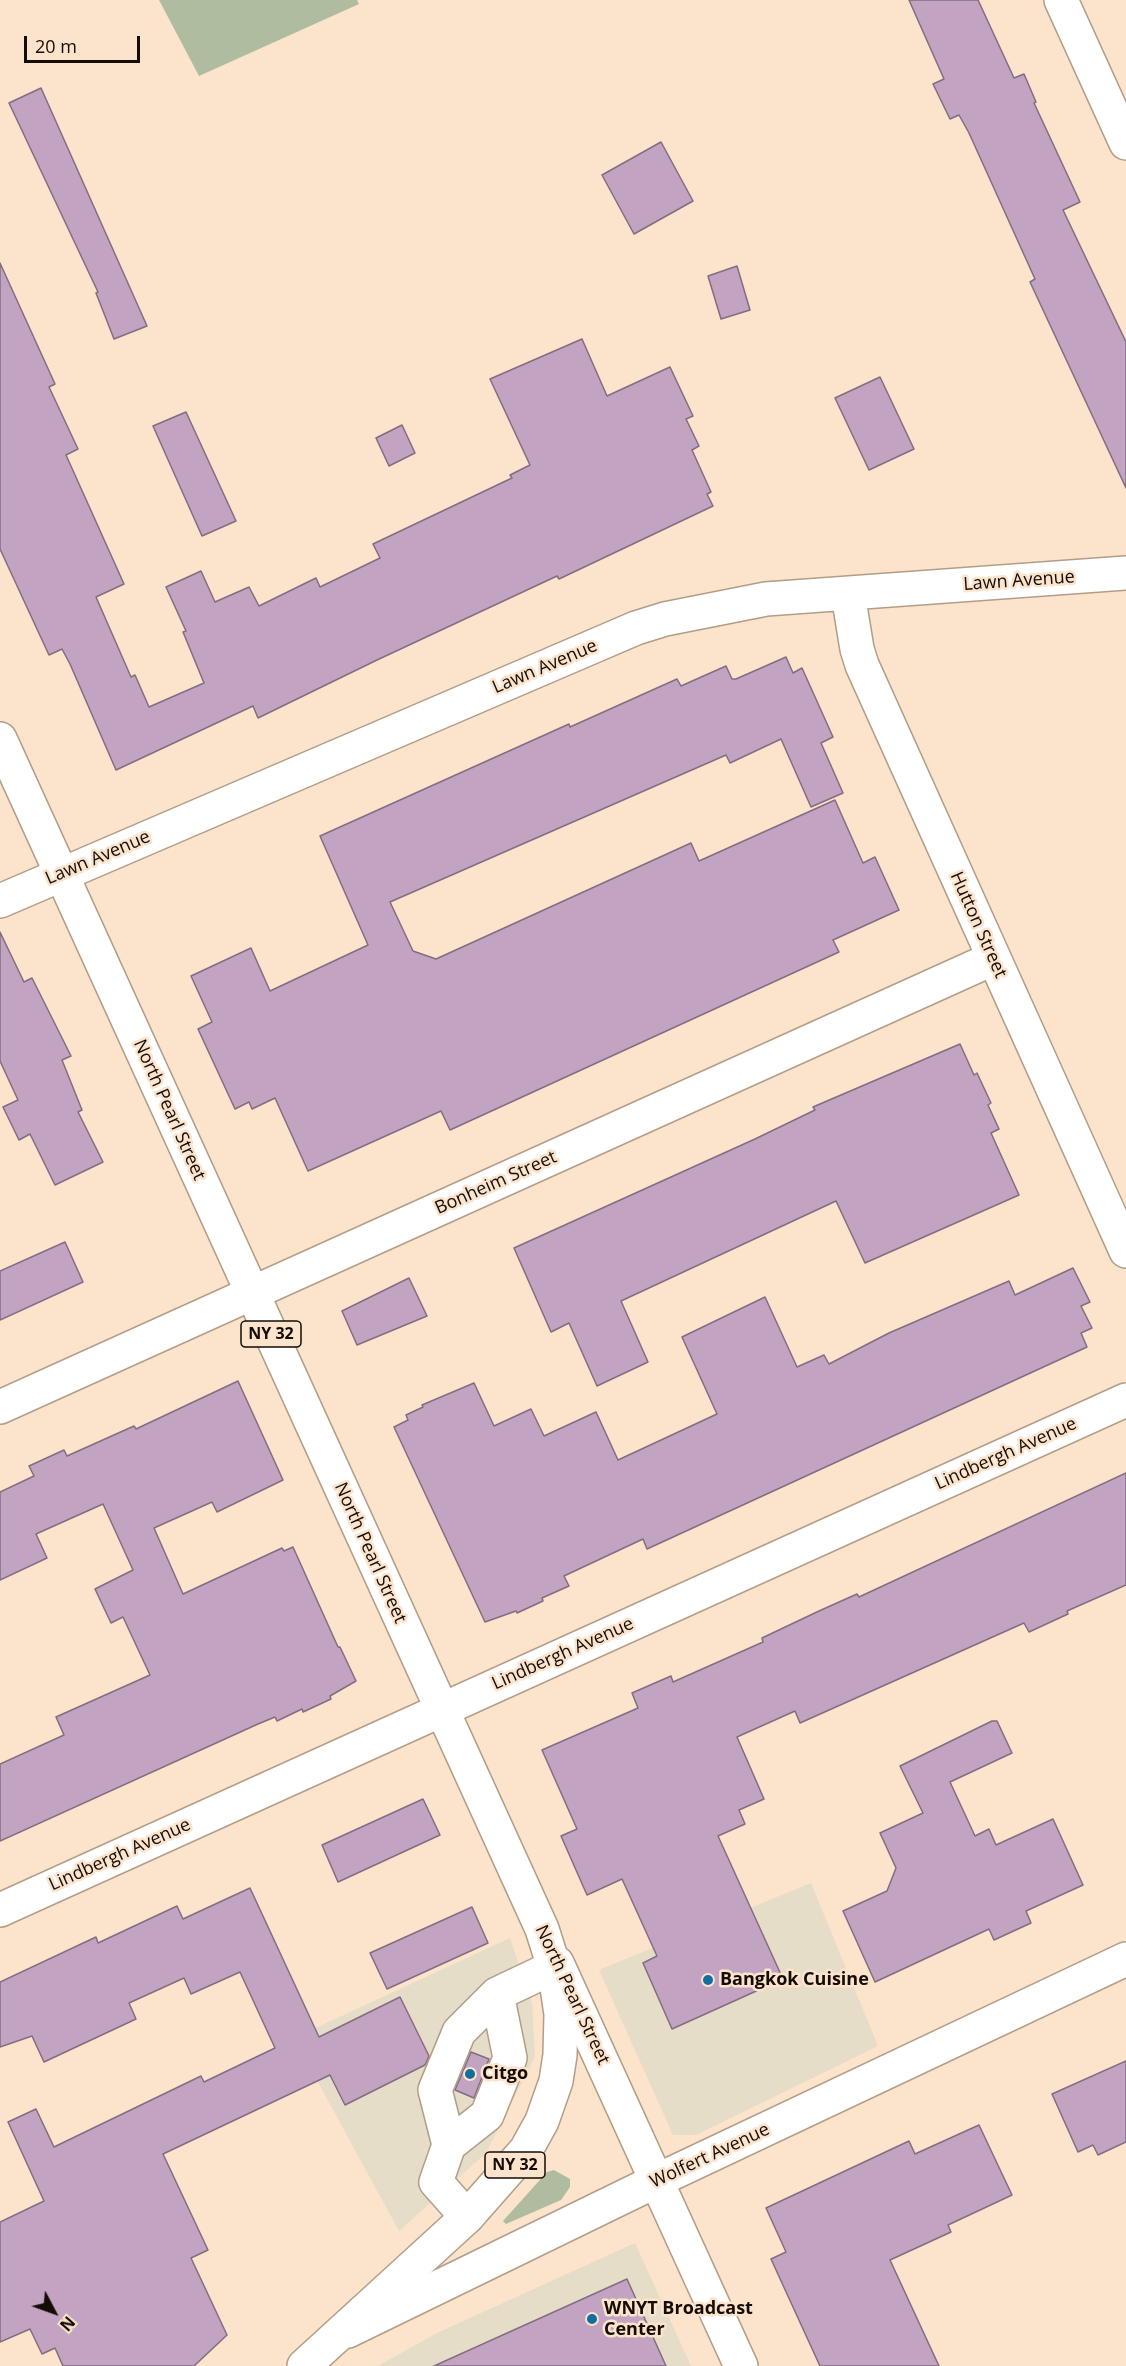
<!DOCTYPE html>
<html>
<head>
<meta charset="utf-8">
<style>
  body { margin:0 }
  #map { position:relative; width:1126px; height:2366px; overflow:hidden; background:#fbe3cc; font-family:"Open Sans",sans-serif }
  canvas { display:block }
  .north { position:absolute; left:24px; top:2282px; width:60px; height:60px; -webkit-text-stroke:4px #fbe3cc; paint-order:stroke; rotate:131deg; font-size:16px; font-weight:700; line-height:24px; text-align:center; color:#140c05 }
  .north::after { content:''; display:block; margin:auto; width:21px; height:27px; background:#140c05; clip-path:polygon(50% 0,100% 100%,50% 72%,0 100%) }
  .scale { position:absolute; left:24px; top:36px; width:116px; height:27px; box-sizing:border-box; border:3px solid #140c05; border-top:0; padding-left:8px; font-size:18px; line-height:21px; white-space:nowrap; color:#140c05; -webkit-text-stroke:4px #fbe3cc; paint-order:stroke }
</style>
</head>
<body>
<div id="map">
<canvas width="1126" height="2366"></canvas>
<div class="north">N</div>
<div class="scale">20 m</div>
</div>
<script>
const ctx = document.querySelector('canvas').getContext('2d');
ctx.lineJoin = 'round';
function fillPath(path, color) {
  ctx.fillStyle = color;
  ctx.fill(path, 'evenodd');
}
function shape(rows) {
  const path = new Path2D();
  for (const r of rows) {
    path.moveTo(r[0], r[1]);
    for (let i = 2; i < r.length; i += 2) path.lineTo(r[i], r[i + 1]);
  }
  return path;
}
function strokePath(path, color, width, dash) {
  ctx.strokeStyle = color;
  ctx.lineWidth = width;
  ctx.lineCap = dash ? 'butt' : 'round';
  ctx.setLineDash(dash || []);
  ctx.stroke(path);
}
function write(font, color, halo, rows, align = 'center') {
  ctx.font = font + ' "Open Sans",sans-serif';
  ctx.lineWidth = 5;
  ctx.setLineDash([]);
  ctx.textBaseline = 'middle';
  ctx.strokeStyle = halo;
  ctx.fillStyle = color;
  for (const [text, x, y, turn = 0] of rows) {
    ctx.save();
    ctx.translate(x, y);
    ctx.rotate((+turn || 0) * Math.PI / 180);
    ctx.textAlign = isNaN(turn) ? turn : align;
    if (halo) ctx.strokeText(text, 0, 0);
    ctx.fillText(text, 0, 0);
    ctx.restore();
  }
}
fillPath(shape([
  [811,1883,878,2046,696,2135,673,2135,599,1970],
  [510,1938,532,2003,535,2057,486,2153,399,2231,294,2038],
  [635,2243,691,2366,378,2366,437,2333]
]), '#e5ddc8');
fillPath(shape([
  [159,0,357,0,359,4,199,76],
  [554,2170,570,2179,570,2187,561,2200,506,2224,503,2221,547,2172]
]), '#b0bca0');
const building = shape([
  [909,0,978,0,1014,78,1024,74,1036,102,1034,103,1080,202,1063,210,1126,342,1126,488,1030,282,1035,279,969,133,959,115,950,119,933,84,944,79,909,0],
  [41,88,147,326,114,339,96,293,98,292,9,103,41,88],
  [661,142,693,201,634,234,602,175,661,142],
  [0,263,55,384,49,387,78,449,66,455,124,584,96,597,131,677,135,675,149,707,204,683,183,632,186,631,166,587,201,571,215,602,249,587,259,606,316,578,320,587,380,558,373,544,512,478,510,475,530,465,490,379,582,339,607,396,670,367,693,416,686,419,699,446,692,450,711,492,707,494,713,506,559,579,557,576,377,660,258,718,253,706,116,770,70,664,62,649,49,655,0,549,0,263],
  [737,266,750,310,721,319,708,276,737,266],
  [880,377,914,449,869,470,835,398,880,377],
  [186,412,236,521,202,536,153,426,186,412],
  [402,425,415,453,389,466,376,438,402,425],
  [786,657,793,673,802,668,833,737,821,743,843,793,811,807,781,739,730,763,726,755,390,902,413,951,436,959,691,843,699,861,835,800,863,863,875,857,899,910,833,940,839,952,450,1130,441,1111,308,1171,275,1098,252,1109,249,1102,235,1109,198,1029,212,1022,191,976,251,948,270,991,368,945,320,836,569,724,570,727,677,679,681,686,726,666,732,679,736,679,786,657],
  [0,932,24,982,32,978,71,1056,62,1060,82,1110,78,1112,103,1162,55,1185,30,1134,19,1140,3,1107,18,1100,0,1061,0,932],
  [960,1044,974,1075,977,1073,991,1103,988,1105,999,1129,991,1133,1019,1195,865,1263,836,1201,621,1301,648,1362,597,1386,569,1323,551,1332,514,1248,755,1139,815,1110,813,1107,960,1044],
  [65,1242,83,1282,0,1320,0,1271,65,1242],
  [1073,1268,1090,1302,1081,1306,1092,1328,1081,1333,1087,1347,647,1549,643,1539,564,1576,569,1586,542,1598,543,1601,517,1613,516,1611,485,1622,394,1427,408,1420,406,1415,423,1407,422,1405,474,1383,494,1426,531,1409,544,1436,596,1412,618,1460,717,1414,682,1337,765,1297,797,1367,824,1355,829,1364,889,1333,1009,1281,1015,1295,1073,1268],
  [409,1278,427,1316,357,1345,342,1311,409,1278],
  [238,1381,283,1480,217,1512,212,1502,154,1528,183,1594,282,1548,284,1551,293,1547,338,1647,340,1647,356,1681,330,1696,331,1699,303,1712,302,1709,277,1721,275,1717,258,1724,0,1841,0,1764,64,1735,56,1717,150,1675,123,1617,111,1623,95,1589,133,1570,103,1504,36,1534,47,1558,0,1580,0,1492,34,1476,29,1466,64,1450,67,1456,134,1426,136,1429,238,1381],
  [1126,1473,1126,1585,1067,1611,1068,1614,1029,1632,1024,1623,800,1723,795,1711,737,1737,764,1799,739,1810,745,1824,718,1836,783,1979,672,2029,643,1963,657,1956,622,1879,587,1895,561,1836,577,1829,542,1750,638,1708,632,1693,671,1676,673,1682,763,1642,762,1638,819,1611,857,1594,859,1597,1126,1473],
  [992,1721,997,1721,1012,1753,950,1782,975,1836,989,1829,996,1845,1053,1819,1083,1885,1026,1911,1031,1923,994,1940,989,1929,875,1982,843,1911,887,1891,896,1868,880,1833,923,1813,900,1766,992,1721],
  [423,1799,440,1835,338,1882,322,1845,423,1799],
  [250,1888,319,2037,400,1997,429,2056,425,2065,345,2105,330,2075,163,2154,208,2250,191,2258,227,2335,194,2366,63,2366,55,2348,42,2354,30,2329,0,2342,0,2222,44,2201,8,2122,36,2109,54,2147,201,2076,204,2082,275,2048,240,1972,191,1994,184,1978,129,2003,136,2019,44,2062,32,2036,0,2047,0,1982,96,1937,98,1943,177,1906,183,1919,250,1888],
  [472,1907,488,1943,387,1989,370,1953,472,1907],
  [471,2052,489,2059,474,2098,455,2090,471,2052],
  [1126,2061,1126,2142,1098,2155,1093,2145,1078,2152,1052,2094,1126,2061],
  [979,2125,1012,2195,948,2225,951,2232,890,2260,939,2366,820,2366,771,2259,786,2252,766,2208,909,2141,915,2154,979,2125],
  [627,2279,666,2366,434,2366,627,2279]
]);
fillPath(building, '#c3a3c2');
strokePath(building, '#826d81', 1.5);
const minor = shape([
  [1061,0,1126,143],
  [848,594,857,649,862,665,1126,1251],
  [0,901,636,628,665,619,766,599,1126,573],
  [0,1407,992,959],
  [0,1910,1126,1400],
  [557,1963,741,2366],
  [497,1994,459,2032,435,2090,449,2145,487,2115,510,2058,497,1994,554,1967],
  [449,2145,436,2182,467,2217],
  [348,2331,656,2181,1126,1959]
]);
const major = shape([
  [0,739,542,1929,554,1967,561,2014,560,2055,556,2081,542,2121,526,2150,467,2217,304,2366]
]);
strokePath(minor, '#b39d87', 36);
strokePath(major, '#b39d87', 36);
strokePath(minor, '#fff', 33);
strokePath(major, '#fff', 33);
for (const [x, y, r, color] of [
  [708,1980,6,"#116e9d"],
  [470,2074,6,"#116e9d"],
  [592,2319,6,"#116e9d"]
]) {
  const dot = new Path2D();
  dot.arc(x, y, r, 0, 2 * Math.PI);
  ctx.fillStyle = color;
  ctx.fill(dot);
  strokePath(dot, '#fbe3cc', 2);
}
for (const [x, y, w] of [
  [271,1334,60],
  [515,2165,60]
]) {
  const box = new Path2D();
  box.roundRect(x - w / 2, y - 13, w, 26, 4.5);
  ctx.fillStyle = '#fbe3cc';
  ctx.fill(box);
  strokePath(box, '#140c05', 1.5);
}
write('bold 16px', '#140c05', null, [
  ["NY 32",271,1334],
  ["NY 32",515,2165]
]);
write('18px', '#140c05', '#fbe3cc', [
  ["Lawn Avenue",1019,581,-4],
  ["Lawn Avenue",545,667,-23],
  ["Lawn Avenue",98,858,-23],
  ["Hutton Street",978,925,66],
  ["North Pearl Street",169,1110,66],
  ["Bonheim Street",496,1183,-24],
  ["Lindbergh Avenue",1006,1454,-24],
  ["North Pearl Street",370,1553,66],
  ["Lindbergh Avenue",563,1654,-24],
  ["Lindbergh Avenue",120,1855,-24],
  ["North Pearl Street",572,1995,65],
  ["Wolfert Avenue",710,2156,-25]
]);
write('bold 18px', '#140c05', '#fbe3cc', [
  ["Bangkok Cuisine",720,1980],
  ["Citgo",482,2074],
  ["WNYT Broadcast",604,2309],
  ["Center",604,2330]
], 'left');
</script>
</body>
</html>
